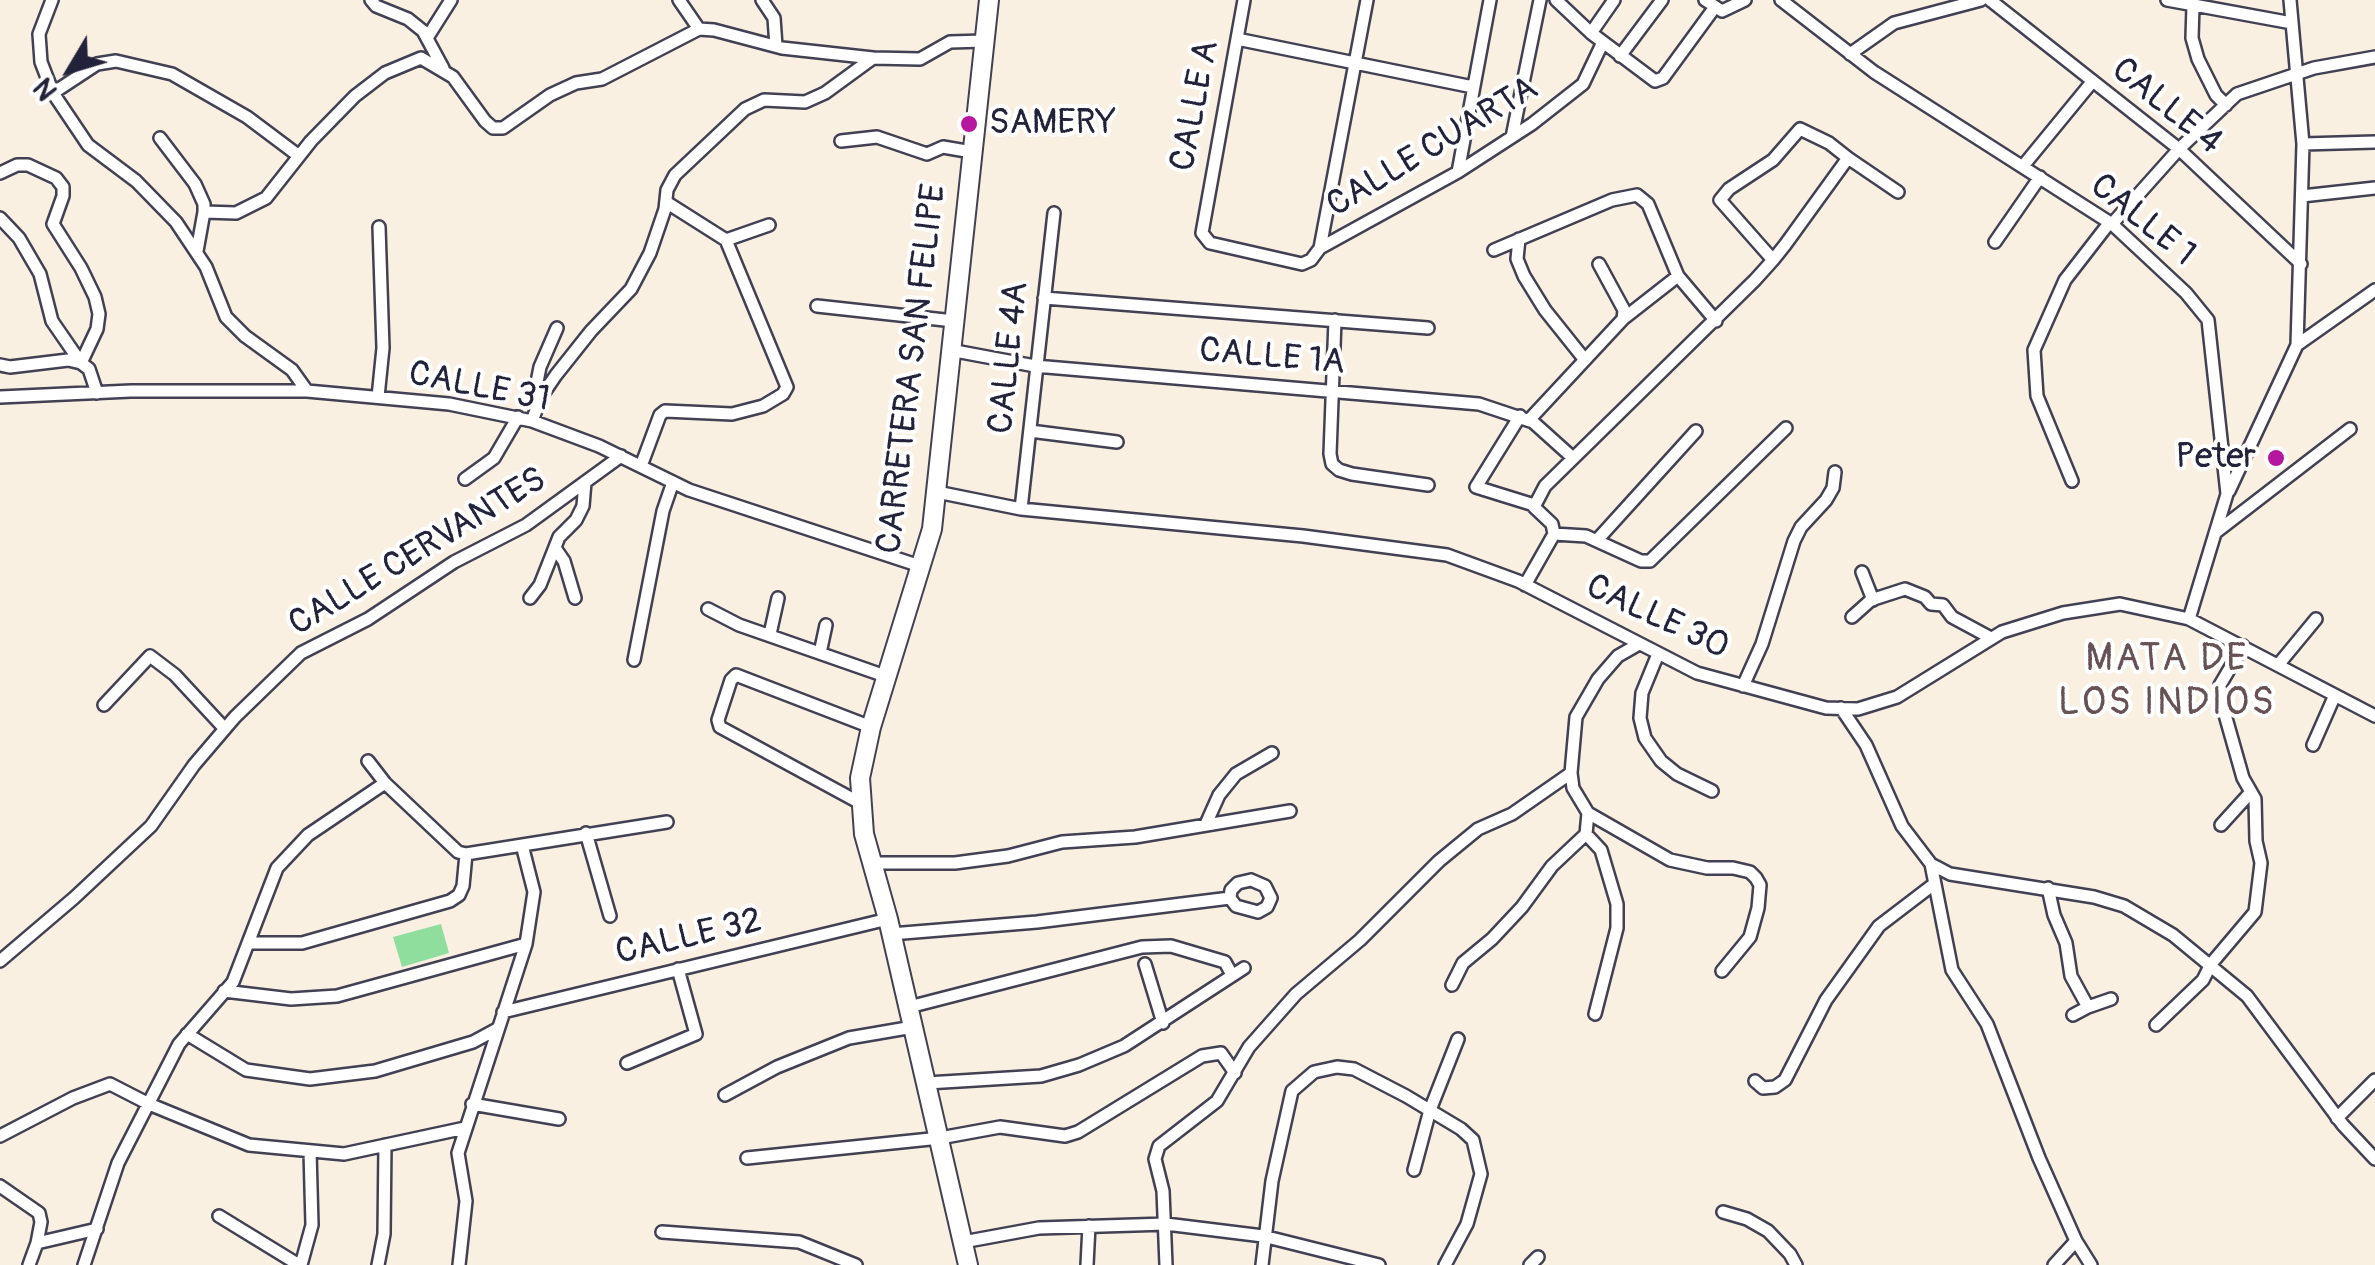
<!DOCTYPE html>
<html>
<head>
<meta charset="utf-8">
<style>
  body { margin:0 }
  #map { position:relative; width:2375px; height:1265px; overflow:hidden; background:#f9f0e2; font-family:Pangolin,sans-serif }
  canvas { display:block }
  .north { position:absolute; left:20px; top:20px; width:100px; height:100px; -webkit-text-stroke:8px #fff; paint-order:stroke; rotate:232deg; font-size:28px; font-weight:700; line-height:40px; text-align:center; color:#22223b }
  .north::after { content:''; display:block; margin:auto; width:35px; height:45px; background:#22223b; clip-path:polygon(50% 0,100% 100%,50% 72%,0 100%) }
</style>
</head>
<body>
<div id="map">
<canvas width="2375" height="1265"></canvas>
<div class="north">N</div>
</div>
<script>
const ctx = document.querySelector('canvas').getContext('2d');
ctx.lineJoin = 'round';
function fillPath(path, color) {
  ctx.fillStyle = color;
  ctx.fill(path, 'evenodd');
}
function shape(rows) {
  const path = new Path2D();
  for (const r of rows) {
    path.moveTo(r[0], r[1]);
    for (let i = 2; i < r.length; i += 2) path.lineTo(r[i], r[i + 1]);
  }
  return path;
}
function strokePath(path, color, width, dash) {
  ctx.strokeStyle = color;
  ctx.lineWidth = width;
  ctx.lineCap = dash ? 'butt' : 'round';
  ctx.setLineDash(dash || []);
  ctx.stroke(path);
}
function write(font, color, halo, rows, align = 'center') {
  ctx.font = font + ' Pangolin,sans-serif';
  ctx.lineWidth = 8;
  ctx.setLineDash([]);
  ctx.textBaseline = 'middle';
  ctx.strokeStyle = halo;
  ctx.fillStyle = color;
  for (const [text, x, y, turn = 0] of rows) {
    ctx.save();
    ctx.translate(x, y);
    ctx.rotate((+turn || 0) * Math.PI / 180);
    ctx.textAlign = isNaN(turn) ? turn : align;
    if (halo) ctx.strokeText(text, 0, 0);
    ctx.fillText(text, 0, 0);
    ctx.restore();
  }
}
fillPath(shape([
  [441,924,449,953,402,967,393,937]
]), '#8fde9d');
const minor = shape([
  [52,0,39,34,41,62,53,93,88,145,136,181,176,222,206,267,226,317,245,336,292,370,307,391],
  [371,0,376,6,408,19,423,31,443,68],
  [679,0,699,29],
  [762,0,774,18,776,46],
  [1244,0,1202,233,1210,243,1302,264,1311,260,1320,248,1458,172,1532,124,1583,84,1603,42],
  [1556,0,1591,33,1655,81,1663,78,1715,7],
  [1705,0,1722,11,1745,0],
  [1781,0,1874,72,2112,224,2186,293,2208,320,2227,494,2189,619],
  [1990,0,2179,149,2301,264],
  [2167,0,2292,23],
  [2193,5,2192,38,2198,59,2216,95,2226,105],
  [1591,33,1614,0],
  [427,38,451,0],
  [1237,39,1473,87],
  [1850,54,1894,23,1981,0],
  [1620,56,1662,0],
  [53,93,97,64,116,61,172,74,247,117,299,156],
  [1512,137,1540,0],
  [160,138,195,184,204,204,204,212],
  [841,141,877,137,927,154,943,147,972,152],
  [2303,144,2375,142],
  [1848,158,1898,192],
  [2023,166,2092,82],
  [1458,172,1490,0],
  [0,173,17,165,28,165,56,178,63,187,63,196,53,224,81,268,95,297,99,314,97,329,81,363],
  [2302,196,2375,188],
  [0,218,19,238,40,274,52,321,81,363],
  [2112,224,2179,149,2237,94,2314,68,2375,57],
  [1519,239,1517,259,1524,276,1545,310,1585,360],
  [726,240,769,225],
  [1995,242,2040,177],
  [1320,248,1367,0],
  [1494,250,1612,200,1637,195,1648,204,1678,276,1716,321],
  [197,251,204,212,236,213,266,198,311,141,355,96,385,73,421,58,453,77,485,121,493,128,503,128,550,95,576,83,602,79,699,29,714,30,782,48,873,58,920,59,950,42,984,41],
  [1044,298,1428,328],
  [817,306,954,321],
  [1623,319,1678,276],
  [1335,320,1330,454,1332,464,1339,470,1352,474,1428,485],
  [2297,345,2375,290],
  [950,350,1035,366,1479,404,1533,422,1573,458],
  [0,365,10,367,68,360,81,363,89,369,97,393],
  [0,397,131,391,307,391,449,404,532,421,599,446,689,490,923,567],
  [378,397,383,348,379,227],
  [541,397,537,382,540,367,557,328],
  [1520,416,1476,487,1534,505],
  [1529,420,1623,319,1624,310,1599,264],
  [532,421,541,397,556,375,591,331,631,289,650,253,665,209,667,190,675,175,745,109,764,100,805,102,825,93,873,58],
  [1030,431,1117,442],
  [641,466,660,415,665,411,732,414,763,406,783,394,787,387,726,240,666,202],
  [465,479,494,458,518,417],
  [2072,481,2037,396,2034,350,2065,280,2110,222],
  [2229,491,2297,345,2303,144,2290,0],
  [937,492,1021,509,1303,536,1447,555,1518,581,1697,673,1826,708,1858,709,1897,697,2002,632,2063,613,2120,604,2189,619,2375,716],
  [1021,509,1054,213],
  [2215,533,2350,429],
  [1554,534,1586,536,1641,561,1650,561,1786,428],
  [1598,539,1696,431],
  [555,548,564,561,575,598],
  [1862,572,1873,600],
  [1525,585,1554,534,1552,524,1534,507,1545,486,1755,280,1773,260,1785,245,1848,158,1829,143,1800,129,1773,160,1729,189,1720,200,1773,260],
  [530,598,540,585,559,537,576,520,583,506,585,482],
  [708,609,739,625,888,677],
  [1852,617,1871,600,1905,589,1925,597,1931,604,1943,605,1952,617,1991,638],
  [770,634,778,598],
  [1639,644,1618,656,1598,679,1576,717,1571,773,1573,788,1588,813,1670,860,1707,868,1733,868,1750,872,1756,878,1760,885,1758,908,1750,937,1722,971],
  [820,653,826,625],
  [1658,654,1642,693,1640,718,1645,738,1661,761,1677,774,1712,791],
  [634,660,663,511,673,482],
  [2278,665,2316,619],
  [1743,686,1762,644,1794,541,1801,527,1826,500,1833,488,1835,472],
  [104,705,150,656,175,675,225,729],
  [1841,708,1866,745,1902,826,1931,864,1950,874,2094,897,2124,906,2173,935,2247,996,2343,1125,2375,1159],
  [2313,745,2335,695],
  [368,761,385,783,458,852,466,854,667,822],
  [860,803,720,727,718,720,731,680,736,675,871,727],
  [1206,824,1219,795,1236,774,1272,753],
  [2221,825,2251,792],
  [586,833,610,916],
  [1586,834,1601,850,1617,904,1617,928,1595,1014],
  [872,863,955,863,1008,856,1062,842,1135,837,1290,811],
  [1931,864,1952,970,1987,1024,2039,1158,2076,1241,2091,1265],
  [1251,880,1265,886,1271,898,1267,907,1258,912,1236,906,1230,898,1231,890,1238,883,1251,880],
  [2048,888,2054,915,2066,943,2071,976,2088,1007,2073,1015],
  [891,934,1037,922,1230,898],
  [249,943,302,943,450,901,459,895,463,886,466,854],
  [0,961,74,898,151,826,194,765,235,717,301,653,368,619,454,562,526,525,621,456],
  [1145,964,1163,1023],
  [1452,985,1463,963,1492,939,1522,907,1552,866,1586,834,1588,813],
  [224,991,291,999,337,996,526,944],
  [909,1007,1142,947,1171,946,1225,962,1232,975],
  [2088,1007,2111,999],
  [503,1012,888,919],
  [2156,1025,2203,980,2211,964,2255,912,2261,863,2256,841,2255,799,2243,778,2222,704,2220,685,2243,646],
  [187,1034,246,1070,310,1079,375,1071,473,1042,497,1029],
  [627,1063,696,1034,678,969],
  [1755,1081,1763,1088,1775,1087,1785,1080,1826,1000,1879,926,1934,884],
  [927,1083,1041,1076,1079,1065,1124,1046,1244,968],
  [725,1095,777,1067,849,1038,913,1027],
  [472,1104,559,1119],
  [2337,1118,2375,1080],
  [0,1136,73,1098,110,1084,149,1104,249,1145,344,1154,465,1128],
  [747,1158,940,1138,1000,1127,1065,1136,1078,1132,1202,1056,1221,1053,1235,1073],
  [1414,1170,1430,1110,1458,1039],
  [0,1186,39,1213,41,1222,37,1243],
  [1723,1212,1747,1219,1768,1231,1790,1254,1796,1265],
  [219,1216,299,1265],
  [662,1232,799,1242,856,1265],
  [963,1242,1039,1228,1166,1224,1263,1236,1379,1265],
  [29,1265,37,1243,97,1229],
  [84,1265,118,1163,179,1044,233,982,277,868,308,835,385,783],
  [301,1265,312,1225,310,1151],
  [378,1265,384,1234,385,1145],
  [459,1265,466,1201,458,1153,526,944,534,892,522,845],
  [1087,1265,1089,1226],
  [1166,1265,1163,1191,1155,1159,1159,1146,1217,1101,1249,1047,1296,994,1360,940,1439,861,1478,829,1512,814,1571,773],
  [1262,1265,1272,1181,1292,1091,1314,1072,1337,1067,1354,1069,1406,1096,1461,1129,1473,1140,1481,1174,1467,1224,1445,1265],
  [1530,1265,1538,1257],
  [2054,1265,2076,1241]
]);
const primary = shape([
  [968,1265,888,919,864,834,860,778,871,727,932,529,989,0]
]);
strokePath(minor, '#424154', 16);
strokePath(primary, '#424154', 22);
strokePath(minor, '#fff', 11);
strokePath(primary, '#fff', 18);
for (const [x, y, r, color] of [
  [969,124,10,"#b5179e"],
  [2276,458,10,"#b5179e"]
]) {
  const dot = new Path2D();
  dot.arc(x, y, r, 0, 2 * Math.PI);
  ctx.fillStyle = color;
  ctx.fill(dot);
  strokePath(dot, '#fff', 4);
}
write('35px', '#22223b', '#fff', [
  ["CALLE A",1196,106,-79],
  ["CALLE 4",2166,107,39],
  ["CALLE CUARTA",1433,148,-31],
  ["CALLE 1",2142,221,39],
  ["CALLE 4A",1010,358,-84],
  ["CALLE 1A",1272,358,5],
  ["CARRETERA SAN FELIPE",913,369,-83],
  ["CALLE 31",479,388,11],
  ["CALLE CERVANTES",418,553,-31],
  ["CALLE 30",1657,618,25],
  ["CALLE 32",689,938,-13]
]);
write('35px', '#22223b', '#fff', [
  ["SAMERY",989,124],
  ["Peter",2256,458,"right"]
], 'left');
ctx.letterSpacing = '2.5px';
write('38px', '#665154', '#fff', [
  ["MATA DE",2167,660],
  ["LOS INDIOS",2167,704]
]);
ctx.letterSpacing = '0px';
</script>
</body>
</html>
